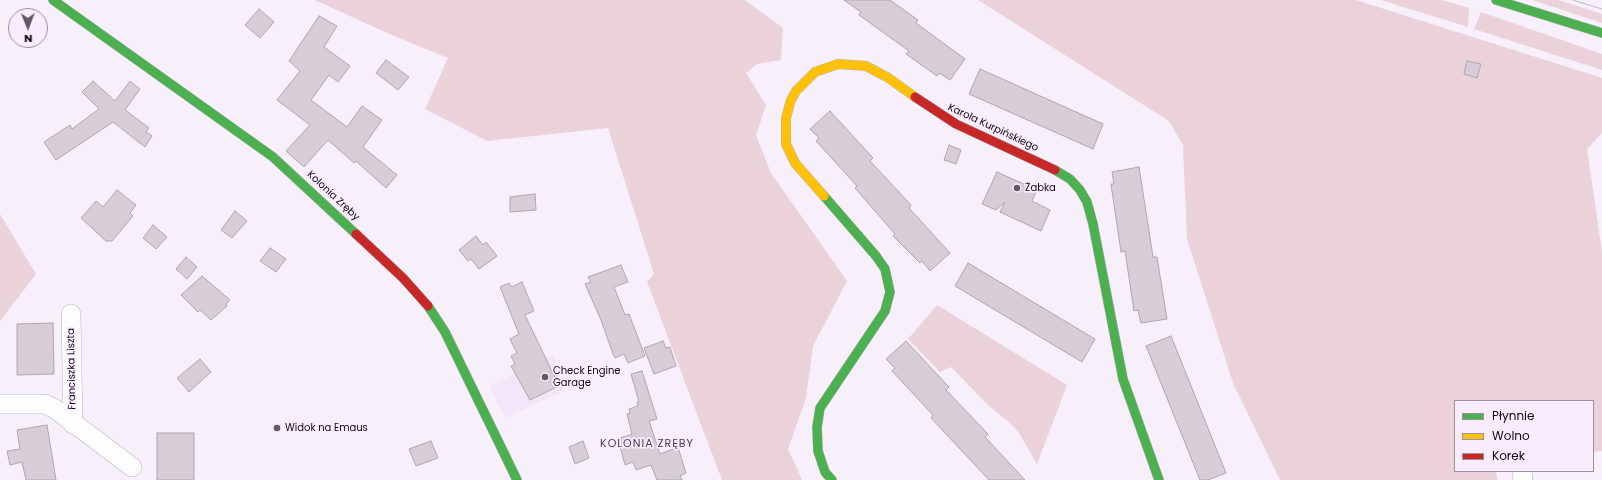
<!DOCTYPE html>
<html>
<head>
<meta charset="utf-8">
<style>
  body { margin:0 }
  #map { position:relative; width:1602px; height:480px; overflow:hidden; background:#f7f0fa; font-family:Poppins,sans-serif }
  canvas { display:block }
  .legend { position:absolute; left:1454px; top:400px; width:140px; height:72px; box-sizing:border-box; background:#f8ecfe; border:1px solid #9a919f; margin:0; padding:5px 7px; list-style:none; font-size:12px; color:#0e0910 }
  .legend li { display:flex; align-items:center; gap:8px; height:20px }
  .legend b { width:20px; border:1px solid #9a919f }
  .north { position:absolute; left:8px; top:8px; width:40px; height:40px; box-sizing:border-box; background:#f8ecfe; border:1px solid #9a919f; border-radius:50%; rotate:179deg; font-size:11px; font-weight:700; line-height:16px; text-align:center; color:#0e0910 }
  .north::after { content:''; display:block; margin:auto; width:14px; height:18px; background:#605a62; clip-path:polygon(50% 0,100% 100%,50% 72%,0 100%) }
</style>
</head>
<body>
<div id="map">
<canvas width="1602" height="480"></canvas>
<ul class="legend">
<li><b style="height:5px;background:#4caf50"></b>Płynnie</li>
<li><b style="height:5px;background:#ffc107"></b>Wolno</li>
<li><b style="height:5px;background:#c62828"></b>Korek</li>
</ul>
<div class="north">N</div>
</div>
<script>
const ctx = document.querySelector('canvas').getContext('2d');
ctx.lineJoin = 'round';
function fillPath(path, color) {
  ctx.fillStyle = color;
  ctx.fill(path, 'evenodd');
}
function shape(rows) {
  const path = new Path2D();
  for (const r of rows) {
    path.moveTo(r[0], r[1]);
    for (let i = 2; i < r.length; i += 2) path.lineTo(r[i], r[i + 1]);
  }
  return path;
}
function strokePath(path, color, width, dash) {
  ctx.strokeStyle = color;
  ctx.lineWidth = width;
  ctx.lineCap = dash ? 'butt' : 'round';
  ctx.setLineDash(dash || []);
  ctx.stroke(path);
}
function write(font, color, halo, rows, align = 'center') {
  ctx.font = font + ' Poppins,sans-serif';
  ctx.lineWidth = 3.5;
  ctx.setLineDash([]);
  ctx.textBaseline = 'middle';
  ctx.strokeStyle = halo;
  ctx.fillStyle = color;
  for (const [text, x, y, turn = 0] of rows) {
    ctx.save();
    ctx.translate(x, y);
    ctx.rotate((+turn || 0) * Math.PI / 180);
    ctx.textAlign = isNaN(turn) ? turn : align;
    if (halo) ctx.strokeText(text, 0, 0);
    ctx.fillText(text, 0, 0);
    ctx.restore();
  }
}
fillPath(shape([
  [553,355,566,390,505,418,489,386]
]), '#f3e6f9');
fillPath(shape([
  [315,0,745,0,783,28,781,60,757,64,746,73,766,105,756,135,771,173,847,281,813,346,806,398,788,449,802,480,722,480,647,282,654,274,608,128,487,141,425,109,448,58,387,33],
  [978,0,1356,0,1602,78,1602,133,1587,149,1602,252,1602,451,1593,452,1593,401,1455,401,1455,471,1496,471,1497,480,1280,480,1233,383,1187,239,1183,145,1169,121],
  [1381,0,1442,0,1469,8,1468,27],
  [1532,0,1558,0,1602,14,1602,23],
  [1481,12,1602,54,1602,70,1474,29],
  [0,214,36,274,0,321],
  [937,305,1067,385,1037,464,1019,433,1011,424,988,405,951,367,940,372,908,339]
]), '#ead1da');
const building = shape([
  [844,0,890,0,918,20,916,23,965,59,950,80,939,73,937,76,906,54,909,51,859,15,861,12,844,0],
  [259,9,274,22,260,38,245,25,259,9],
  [319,16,337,26,324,47,350,66,338,82,329,75,311,100,347,127,362,106,382,120,363,147,397,175,386,188,356,161,354,163,328,140,304,167,286,151,310,125,277,100,300,71,289,61,319,16],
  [386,60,409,77,398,90,376,73,386,60],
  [1467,61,1481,64,1477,78,1464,74,1467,61],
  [980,69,1103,124,1093,149,969,94,980,69],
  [93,81,115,101,130,81,140,89,125,110,149,128,146,132,152,136,145,147,113,122,56,160,44,142,70,125,72,129,99,109,82,92,93,81],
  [830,111,873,158,870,161,911,205,909,208,950,253,930,271,922,261,920,263,893,236,895,234,855,188,857,186,816,141,819,138,810,129,830,111],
  [949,145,961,150,956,164,944,160,949,145],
  [1139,167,1153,257,1157,257,1167,319,1141,323,1138,310,1134,311,1125,251,1121,252,1111,184,1114,184,1112,172,1139,167],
  [997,172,1037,190,1032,201,1050,210,1041,231,1000,212,1005,202,996,210,982,204,997,172],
  [117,190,136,205,130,213,133,216,112,241,106,241,81,218,96,201,103,207,117,190],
  [535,194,536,210,510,212,510,197,535,194],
  [235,211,247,221,232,238,221,230,235,211],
  [153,225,167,237,156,249,143,238,153,225],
  [476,236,483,245,486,242,497,256,479,269,471,259,468,261,459,250,476,236],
  [270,248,286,259,276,272,260,261,270,248],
  [186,257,197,267,187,279,176,269,186,257],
  [968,263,1095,339,1082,362,955,286,968,263],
  [621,265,628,282,614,287,625,315,629,314,645,356,628,363,624,354,615,358,613,354,601,320,585,284,591,282,588,277,621,265],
  [202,276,230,300,226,304,227,306,211,320,200,310,198,312,181,295,202,276],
  [522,282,534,311,525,315,559,386,530,400,511,366,515,364,511,356,517,353,510,339,519,334,500,287,509,283,512,287,522,282],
  [53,323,54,374,17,375,17,324,53,323],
  [1171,336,1226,473,1208,480,1200,480,1146,346,1171,336],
  [663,341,666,348,670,347,676,366,654,374,644,348,663,341],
  [906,341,949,387,946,390,988,434,985,437,1025,480,989,480,931,418,933,415,892,371,895,368,886,359,906,341],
  [200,359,211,372,189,392,177,378,200,359],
  [642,371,657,419,649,421,660,454,678,447,686,473,680,476,682,480,657,480,651,465,636,470,633,462,625,465,618,439,632,434,627,414,630,413,629,409,638,406,637,402,639,402,631,374,642,371],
  [47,425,56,480,26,480,22,462,10,465,7,451,20,449,17,430,47,425],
  [157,433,194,433,194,480,157,480,157,433],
  [431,441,438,458,416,466,409,449,431,441],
  [583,441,589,458,575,464,569,447,583,441]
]);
fillPath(building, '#d8cdd6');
strokePath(building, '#ada6ac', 1);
const street = shape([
  [71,314,73,424],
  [0,404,45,404,55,409,132,467],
  [1522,472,1523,480]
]);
const fast = shape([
  [53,0,273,157,356,234],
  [1496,0,1602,33],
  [1055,170,1070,179,1080,190,1087,202,1093,224,1123,379,1159,480],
  [824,196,876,256,885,269,890,292,885,311,820,408,817,427,818,451,825,472,832,480],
  [428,306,445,332,517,480]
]);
const slow = shape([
  [824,196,795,163,786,144,786,118,791,100,796,91,815,72,838,64,866,66,887,77,915,97]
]);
const jam = shape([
  [915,97,956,124,1055,170],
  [356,234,403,278,428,306]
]);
strokePath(street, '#b8b2bb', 20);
strokePath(fast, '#b8b2bb', 10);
strokePath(slow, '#b8b2bb', 10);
strokePath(jam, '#b8b2bb', 10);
strokePath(street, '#fefdfe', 19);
strokePath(fast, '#4caf50', 9);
strokePath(slow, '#ffc107', 9);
strokePath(jam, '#c62828', 9);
strokePath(shape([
  [1573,0,1602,9]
]), '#bcbabd', 1);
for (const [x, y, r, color] of [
  [1017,188,4,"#605a62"],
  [545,377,4,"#605a62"],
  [277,428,4,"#605a62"]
]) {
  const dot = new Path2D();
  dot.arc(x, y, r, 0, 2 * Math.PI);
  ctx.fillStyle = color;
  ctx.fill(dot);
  strokePath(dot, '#f8ecfe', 1.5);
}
write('10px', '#0e0910', '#f8ecfe', [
  ["Karola Kurpińskiego",993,128,25],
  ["Kolonia Zręby",333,196,43],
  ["Franciszka Liszta",72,369,-91]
]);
write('10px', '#0e0910', '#f8ecfe', [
  ["Żabka",1025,188],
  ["Check Engine",553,371],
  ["Garage",553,383],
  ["Widok na Emaus",285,428]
], 'left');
ctx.letterSpacing = '1px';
write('11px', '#493e4f', '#f8ecfe', [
  ["KOLONIA ZRĘBY",647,444]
]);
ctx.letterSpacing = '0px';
</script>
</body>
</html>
